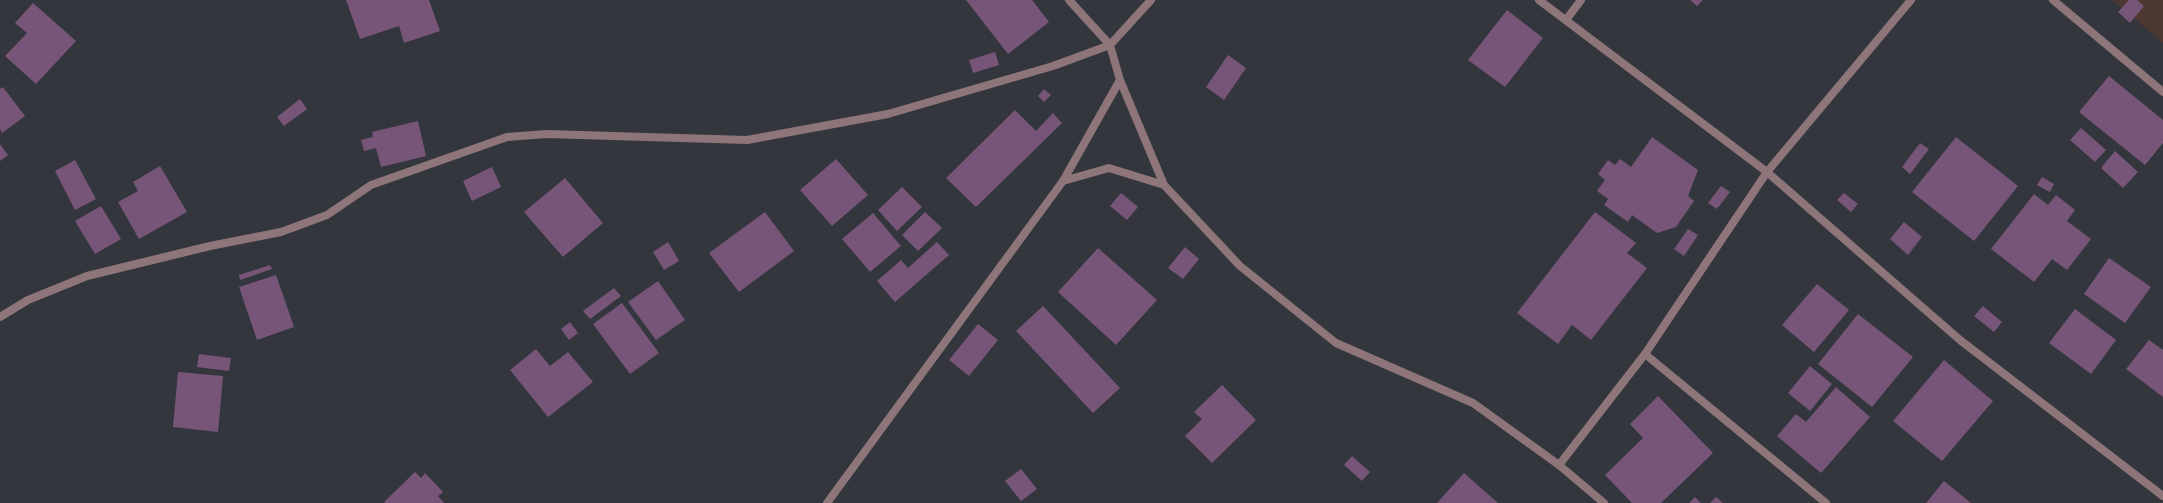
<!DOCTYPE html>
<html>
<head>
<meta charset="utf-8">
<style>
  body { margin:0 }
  canvas { display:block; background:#33363c }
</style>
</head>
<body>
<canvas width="2163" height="503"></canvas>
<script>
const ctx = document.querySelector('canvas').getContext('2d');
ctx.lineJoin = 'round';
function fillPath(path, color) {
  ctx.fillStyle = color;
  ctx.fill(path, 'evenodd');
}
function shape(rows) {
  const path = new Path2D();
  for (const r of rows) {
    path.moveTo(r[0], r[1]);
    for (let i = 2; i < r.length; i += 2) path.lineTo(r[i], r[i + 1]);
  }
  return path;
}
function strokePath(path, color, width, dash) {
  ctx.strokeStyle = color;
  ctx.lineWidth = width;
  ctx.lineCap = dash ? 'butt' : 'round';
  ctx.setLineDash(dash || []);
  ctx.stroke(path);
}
fillPath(shape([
  [2112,0,2163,0,2163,43]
]), '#4c3832');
fillPath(shape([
  [346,0,429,0,440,31,404,43,399,26,360,39],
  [966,0,1032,0,1049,22,1008,54],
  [1690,0,1703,0,1697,6],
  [2129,0,2137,0,2144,6,2130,23,2118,12],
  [33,3,76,41,36,84,5,56,27,33,15,23],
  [1507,10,1543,38,1505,87,1468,60],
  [995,52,999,65,973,73,969,60],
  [1228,55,1246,68,1224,100,1206,87],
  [2109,76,2163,120,2163,143,2145,165,2079,112],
  [3,87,25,116,2,133,0,129,0,89],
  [1044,89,1051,95,1044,102,1038,96],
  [300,99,307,109,284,126,277,117],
  [1015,110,1036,131,1053,113,1062,123,976,207,946,178],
  [418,121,426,156,381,167,376,148,364,151,361,140,373,137,372,132],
  [2081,128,2106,150,2095,162,2070,140],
  [1652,137,1698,170,1688,196,1694,201,1676,227,1657,233,1632,215,1628,222,1604,205,1608,199,1597,191,1605,180,1598,174,1608,160,1615,165,1620,159,1631,167],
  [1956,137,2018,186,1974,241,1912,192],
  [1920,143,1929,149,1910,174,1902,167],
  [0,144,8,155,0,161],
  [2115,151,2138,172,2123,188,2101,168],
  [836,159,868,195,832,226,800,190],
  [75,160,96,199,75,210,55,171],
  [160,166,187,212,139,239,118,202,138,191,133,182],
  [492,167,501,187,472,201,463,181],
  [2042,177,2054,184,2050,192,2037,185],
  [565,178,603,223,563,257,524,212],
  [1721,186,1730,192,1717,209,1708,203],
  [902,187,922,207,897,231,878,210],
  [1121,193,1138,207,1127,220,1110,206],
  [1844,193,1858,204,1851,212,1837,200],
  [2034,194,2048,205,2056,195,2075,210,2067,221,2091,239,2067,270,2052,259,2034,282,1991,249],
  [101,206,121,239,95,254,75,221],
  [765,212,794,251,739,292,709,253],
  [925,212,942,228,918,251,902,235],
  [1595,212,1636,243,1627,253,1647,268,1591,340,1572,325,1558,344,1517,313],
  [873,213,901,246,870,272,842,239],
  [1904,222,1922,237,1908,255,1890,239],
  [1688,229,1698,235,1684,256,1674,249],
  [668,242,679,261,664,270,653,252],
  [937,242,949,255,895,302,877,281,901,260,908,268],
  [1185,247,1199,259,1183,279,1168,268],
  [1098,248,1157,300,1116,345,1058,292],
  [2109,258,2151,287,2125,323,2084,294],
  [270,265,272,269,240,280,239,275],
  [276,275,294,327,257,340,239,287],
  [658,281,685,320,656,340,628,302],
  [1817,284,1849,310,1814,352,1782,325],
  [614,288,621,296,590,319,583,311],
  [622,303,659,353,630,374,593,324],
  [1043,306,1120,388,1093,413,1016,331],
  [1983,306,2002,322,1994,332,1974,316],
  [2075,309,2116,340,2091,374,2049,343],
  [1858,314,1913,357,1872,407,1818,364],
  [570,322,578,333,569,340,561,329],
  [978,324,998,340,969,376,949,360],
  [2149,340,2163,350,2163,397,2126,369],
  [536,349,550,366,568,352,593,382,548,417,510,370],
  [199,354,231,358,229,371,197,367],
  [1944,360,1993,401,1942,461,1893,421],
  [1810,366,1832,384,1810,411,1788,393],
  [178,372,223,376,218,432,173,427],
  [1222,385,1256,420,1212,463,1185,436,1202,419,1194,412],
  [1836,387,1870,417,1821,473,1777,436,1796,414,1806,422],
  [1658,396,1713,453,1661,503,1632,503,1605,475,1643,438,1630,424],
  [1352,456,1370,472,1362,481,1344,465],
  [1021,469,1037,489,1021,501,1005,481],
  [415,472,421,478,425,473,443,492,438,496,444,503,385,503,384,502],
  [1464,473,1498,503,1437,503],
  [1944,481,1971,503,1926,503],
  [1695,497,1701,503,1689,503],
  [1716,497,1723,503,1710,503]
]), '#775578');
strokePath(shape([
  [1069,0,1110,45,1120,80,1164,185,1240,266,1336,343,1473,403,1559,465,1604,503],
  [1539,0,1767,172,1960,340,2163,496],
  [2053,0,2163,92],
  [1566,20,1581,0],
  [1063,181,1120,80],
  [0,317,28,300,87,276,210,246,281,232,327,215,371,185,507,137,547,134,747,140,888,114,1053,66,1110,45,1151,0],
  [1645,354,1826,503],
  [1559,465,1645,354,1767,172,1911,0],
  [827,503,1063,181,1109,168,1164,185]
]), '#8d757a', 8);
</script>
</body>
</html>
